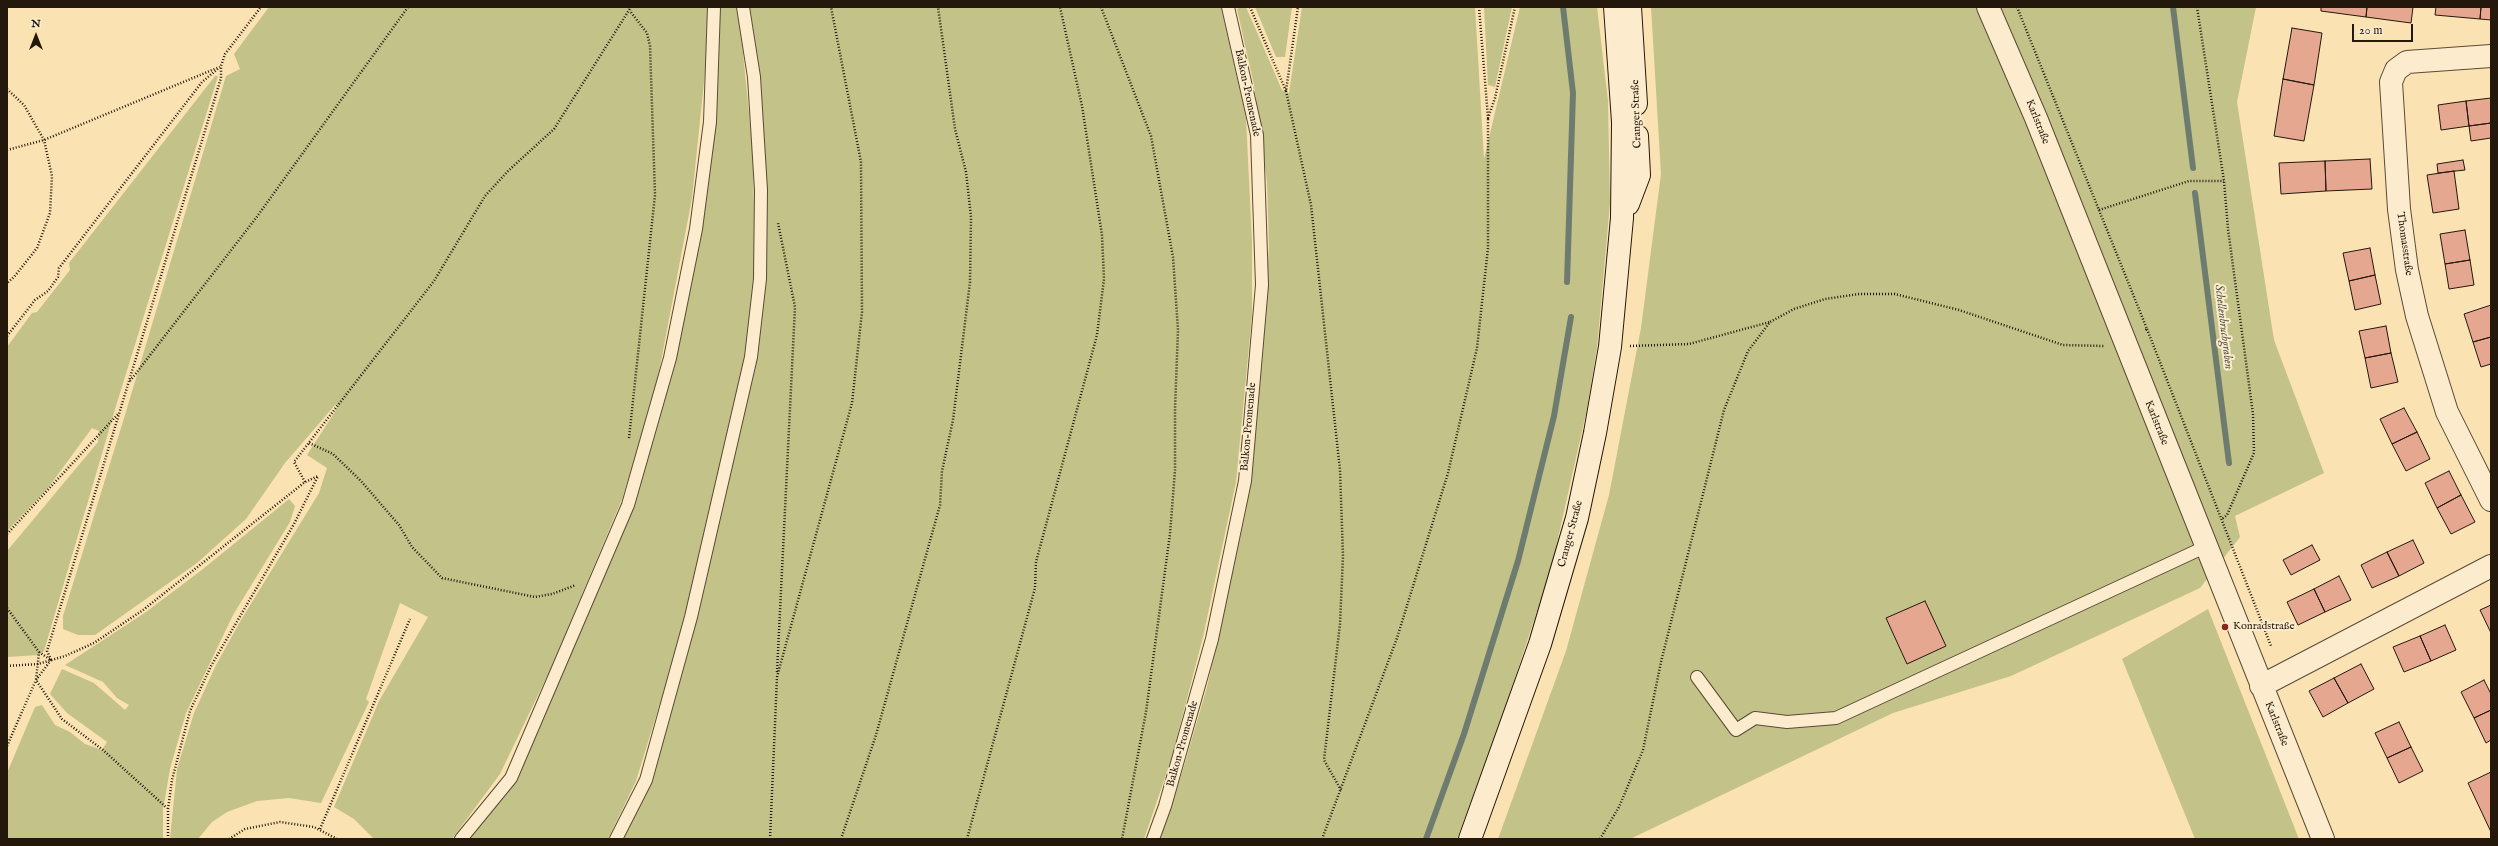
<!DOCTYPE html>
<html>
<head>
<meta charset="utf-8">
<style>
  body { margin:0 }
  #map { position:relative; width:2498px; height:846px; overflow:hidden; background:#fbe2b2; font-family:"IM FELL English",serif }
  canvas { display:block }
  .frame { position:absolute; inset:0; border:8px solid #24180c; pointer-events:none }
  .north { position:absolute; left:16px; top:16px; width:40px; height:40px; -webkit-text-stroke:3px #fceccd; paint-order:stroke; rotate:0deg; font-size:11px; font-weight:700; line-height:16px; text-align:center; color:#24180c }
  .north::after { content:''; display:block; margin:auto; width:14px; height:18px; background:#24180c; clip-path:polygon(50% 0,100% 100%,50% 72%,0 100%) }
  .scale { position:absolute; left:2352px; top:24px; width:61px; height:18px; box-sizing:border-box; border:2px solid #24180c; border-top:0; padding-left:5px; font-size:12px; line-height:14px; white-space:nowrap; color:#24180c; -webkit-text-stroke:3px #fceccd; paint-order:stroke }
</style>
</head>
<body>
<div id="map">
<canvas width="2498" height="846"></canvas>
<div class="frame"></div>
<div class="north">N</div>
<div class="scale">20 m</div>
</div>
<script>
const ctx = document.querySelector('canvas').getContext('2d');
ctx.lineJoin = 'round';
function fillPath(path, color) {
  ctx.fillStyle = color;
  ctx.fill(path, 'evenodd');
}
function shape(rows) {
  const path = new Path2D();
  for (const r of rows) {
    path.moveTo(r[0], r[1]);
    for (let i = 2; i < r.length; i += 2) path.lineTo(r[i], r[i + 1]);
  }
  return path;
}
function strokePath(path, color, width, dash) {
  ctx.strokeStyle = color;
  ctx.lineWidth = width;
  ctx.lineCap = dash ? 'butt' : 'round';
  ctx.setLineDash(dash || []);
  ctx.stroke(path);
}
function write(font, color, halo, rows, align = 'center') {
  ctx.font = font + ' "IM FELL English",serif';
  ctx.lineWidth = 4;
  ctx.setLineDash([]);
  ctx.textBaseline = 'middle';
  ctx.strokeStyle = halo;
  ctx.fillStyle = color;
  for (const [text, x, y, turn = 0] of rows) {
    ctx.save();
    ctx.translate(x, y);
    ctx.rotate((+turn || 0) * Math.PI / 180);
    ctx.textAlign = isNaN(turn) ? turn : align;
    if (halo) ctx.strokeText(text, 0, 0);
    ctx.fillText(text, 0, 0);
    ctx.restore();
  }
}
fillPath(shape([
  [269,7,709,7,709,33,692,198,655,393,622,499,551,668,500,774,452,839,374,839,354,819,334,807,379,701,428,617,400,603,366,699,369,702,321,803,289,798,257,801,227,812,212,822,198,839,170,839,177,769,194,713,216,665,241,620,319,493,327,468,307,455,338,407,335,405,285,463,246,519,197,563,95,635,78,635,63,629,63,616,125,415,226,76,240,69,234,54],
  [719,7,736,7,741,32,753,155,755,279,745,357,687,616,636,781,608,839,468,839,513,779,563,671,675,359],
  [747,7,1221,7,1246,118,1252,242,1252,315,1236,482,1203,637,1171,760,1144,839,621,839,649,782,754,360,766,280,767,211,759,91],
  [1241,7,1246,7,1282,90,1289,93,1302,7,1475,7,1484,159,1520,7,1597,7,1608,101,1610,203,1597,348,1587,409,1552,565,1504,712,1457,839,1159,839,1182,773,1207,687,1246,511,1253,455,1262,354,1269,247,1267,182,1254,85,1237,9],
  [1255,7,1292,7,1285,57,1276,57],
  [1484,7,1512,7,1495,87,1488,85],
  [1651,7,2256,7,2237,102,2274,340,2324,473,2235,516,2240,537,2200,588,2011,676,1893,713,1630,839,1498,839,1566,651,1609,495,1641,328,1661,174],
  [215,76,218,76,116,406,44,651,39,655,7,657,7,551,98,442,99,431,92,428,48,488,7,531,7,347,32,313,37,312,70,270,69,263],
  [289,499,295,506,290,522,233,615,186,713,170,769,163,810,163,839,7,839,7,773,35,707,42,705,55,725,70,732,85,744,102,750,107,742,67,713,50,694,62,669,94,683,125,710,129,705,117,698,103,682,65,665,146,612,203,569],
  [2208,609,2299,839,2195,839,2122,659]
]), '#c3c289');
strokePath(shape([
  [1563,7,1573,93,1567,282],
  [2173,7,2193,168],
  [2195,193,2229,463],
  [1426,839,1464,734,1518,561,1554,416,1571,317]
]), '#6e7b6f', 6);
const building = shape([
  [2321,7,2367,7,2366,17,2321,11,2321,7],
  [2367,7,2413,7,2411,23,2366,17,2367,7],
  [2436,7,2481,7,2480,19,2435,15,2436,7],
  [2481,7,2491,7,2491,20,2480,19,2481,7],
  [2292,28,2322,33,2314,85,2283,79,2292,28],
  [2283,79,2314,85,2304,141,2274,136,2283,79],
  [2491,98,2491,123,2469,126,2466,101,2491,98],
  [2466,101,2469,126,2441,130,2438,105,2466,101],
  [2491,123,2491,138,2471,141,2469,126,2491,123],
  [2370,159,2372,189,2326,191,2325,161,2370,159],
  [2463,160,2465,170,2438,173,2437,164,2463,160],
  [2325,161,2326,191,2281,194,2279,163,2325,161],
  [2454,171,2459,209,2433,213,2427,175,2454,171],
  [2465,230,2470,260,2445,264,2440,234,2465,230],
  [2370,248,2375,275,2349,281,2343,253,2370,248],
  [2470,260,2474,285,2449,289,2445,264,2470,260],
  [2375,275,2381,304,2355,310,2349,281,2375,275],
  [2491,305,2491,337,2473,342,2464,314,2491,305],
  [2386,326,2391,353,2365,358,2359,331,2386,326],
  [2491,337,2491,364,2481,367,2473,342,2491,337],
  [2391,353,2398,382,2371,388,2365,358,2391,353],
  [2404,408,2417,432,2392,444,2380,419,2404,408],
  [2417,432,2430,459,2406,471,2392,444,2417,432],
  [2449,471,2461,495,2437,508,2425,483,2449,471],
  [2461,495,2475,522,2451,534,2437,508,2461,495],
  [2413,540,2424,563,2399,576,2387,552,2413,540],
  [2312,545,2320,560,2291,575,2283,560,2312,545],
  [2387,552,2399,576,2372,588,2361,565,2387,552],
  [2339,576,2351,600,2325,612,2314,589,2339,576],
  [2314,589,2325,612,2298,625,2287,602,2314,589],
  [1925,601,1946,646,1907,664,1886,618,1925,601],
  [2491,605,2491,633,2480,610,2491,605],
  [2445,625,2456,650,2431,661,2420,636,2445,625],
  [2420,636,2431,661,2404,672,2393,647,2420,636],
  [2361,664,2374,689,2348,703,2334,678,2361,664],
  [2334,678,2348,703,2323,717,2309,691,2334,678],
  [2484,680,2491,694,2491,710,2474,718,2461,692,2484,680],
  [2491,710,2491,740,2486,743,2474,718,2491,710],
  [2399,722,2411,747,2387,758,2375,733,2399,722],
  [2411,747,2423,771,2399,783,2387,758,2411,747],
  [2491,772,2491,832,2468,783,2491,772]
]);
fillPath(building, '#e6a791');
strokePath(building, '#24180c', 1);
const lane = shape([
  [1697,677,1736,730,1755,718,1787,722,1836,718,2205,547],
  [461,839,511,778,628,505,670,358,696,229,710,122,714,7],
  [616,839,646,780,691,617,751,357,760,279,761,190,754,77,743,7],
  [1153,839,1165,806,1212,639,1245,481,1262,285,1257,135,1228,7]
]);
const street = shape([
  [1988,7,2036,118,2323,839],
  [2491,56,2407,62,2396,70,2391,82,2399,209,2407,270,2417,316,2447,412,2491,500],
  [2261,686,2491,566]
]);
const secondary = shape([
  [1630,7,1636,104],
  [1628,204,1639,175,1637,136],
  [1470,839,1540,644,1577,518,1595,433,1610,347,1622,218,1623,122,1615,7]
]);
strokePath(lane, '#5a4a36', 14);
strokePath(street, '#5a4a36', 24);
strokePath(secondary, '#24180c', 24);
strokePath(shape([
  [1101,7,1151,136,1173,257,1178,330,1175,409,1175,470,1170,534,1146,712,1122,839],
  [1250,7,1286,91,1298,7],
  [1479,7,1488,118,1495,98,1515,7],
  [2017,7,2147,329,2144,331],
  [2197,7,2224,181,2228,229,2253,414,2254,453,2227,515,2222,519],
  [7,89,24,105,44,140,52,176,50,213,37,248,14,277,7,283],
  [1286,91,1311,205,1340,470,1343,556,1340,624,1324,760,1341,790],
  [7,150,44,140,217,68],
  [2099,210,2189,181,2224,181],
  [2147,329,2271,646],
  [7,336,35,300,48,291,58,277,59,268,202,82,220,67],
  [1630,346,1689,344,1770,322],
  [130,381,256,218,408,7],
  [629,438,655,195,650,46,647,33,630,11],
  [309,443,333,454,361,481,399,525,412,547,442,578,535,597,552,594,576,585],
  [305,482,294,462,434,281,485,196,508,171,554,129,631,7],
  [7,534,118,414],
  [7,608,39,652,36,680,62,719,103,750,167,808],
  [39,652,51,660],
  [51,660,47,651,221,78,221,66,225,54,261,7],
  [7,666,38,664,65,656,94,643,143,610,305,482,318,476],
  [777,672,795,307,778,223],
  [777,677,852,403,862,312,861,162,831,7],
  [7,746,36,680,51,660],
  [320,829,410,619],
  [168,839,168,809,172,780,190,711,211,666,294,524,318,476],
  [229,839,245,829,280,822,314,827,337,839],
  [770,839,777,677],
  [841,839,876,735,940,505,942,471,953,420,970,282,971,217,966,172,955,129,938,7],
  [967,839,1035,588,1036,562,1097,335,1104,279,1102,235,1082,106,1060,7],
  [1322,839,1397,638,1448,473,1477,348,1488,248,1488,118],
  [1600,839,1619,807,1643,750,1661,662,1724,410,1748,351,1770,322,1794,309,1825,299,1859,294,1895,294,1959,310,2063,345,2104,346]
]), '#24180c', 2.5, [1, 2]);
strokePath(lane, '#fceccd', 12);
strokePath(street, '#fceccd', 22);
strokePath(secondary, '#fceccd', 22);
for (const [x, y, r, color] of [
  [2225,627,4,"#8f2418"]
]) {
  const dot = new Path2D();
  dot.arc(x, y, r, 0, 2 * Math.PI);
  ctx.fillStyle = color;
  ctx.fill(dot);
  strokePath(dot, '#fceccd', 1.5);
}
write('11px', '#24180c', '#fceccd', [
  ["Balkon-Promenade",1247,93,78],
  ["Cranger Straße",1637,114,-92],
  ["Karlstraße",2037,122,68],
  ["Thomasstraße",2404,244,82],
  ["Karlstraße",2156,423,68],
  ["Balkon-Promenade",1249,427,-85],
  ["Cranger Straße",1571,534,-75],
  ["Karlstraße",2276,724,68],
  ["Balkon-Promenade",1183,744,-74]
]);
write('11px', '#24180c', '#fceccd', [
  ["Konradstraße",2233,627]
], 'left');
write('italic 12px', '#4f5246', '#fceccd', [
  ["Schellenbruchgraben",2223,327,83]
]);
</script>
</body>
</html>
